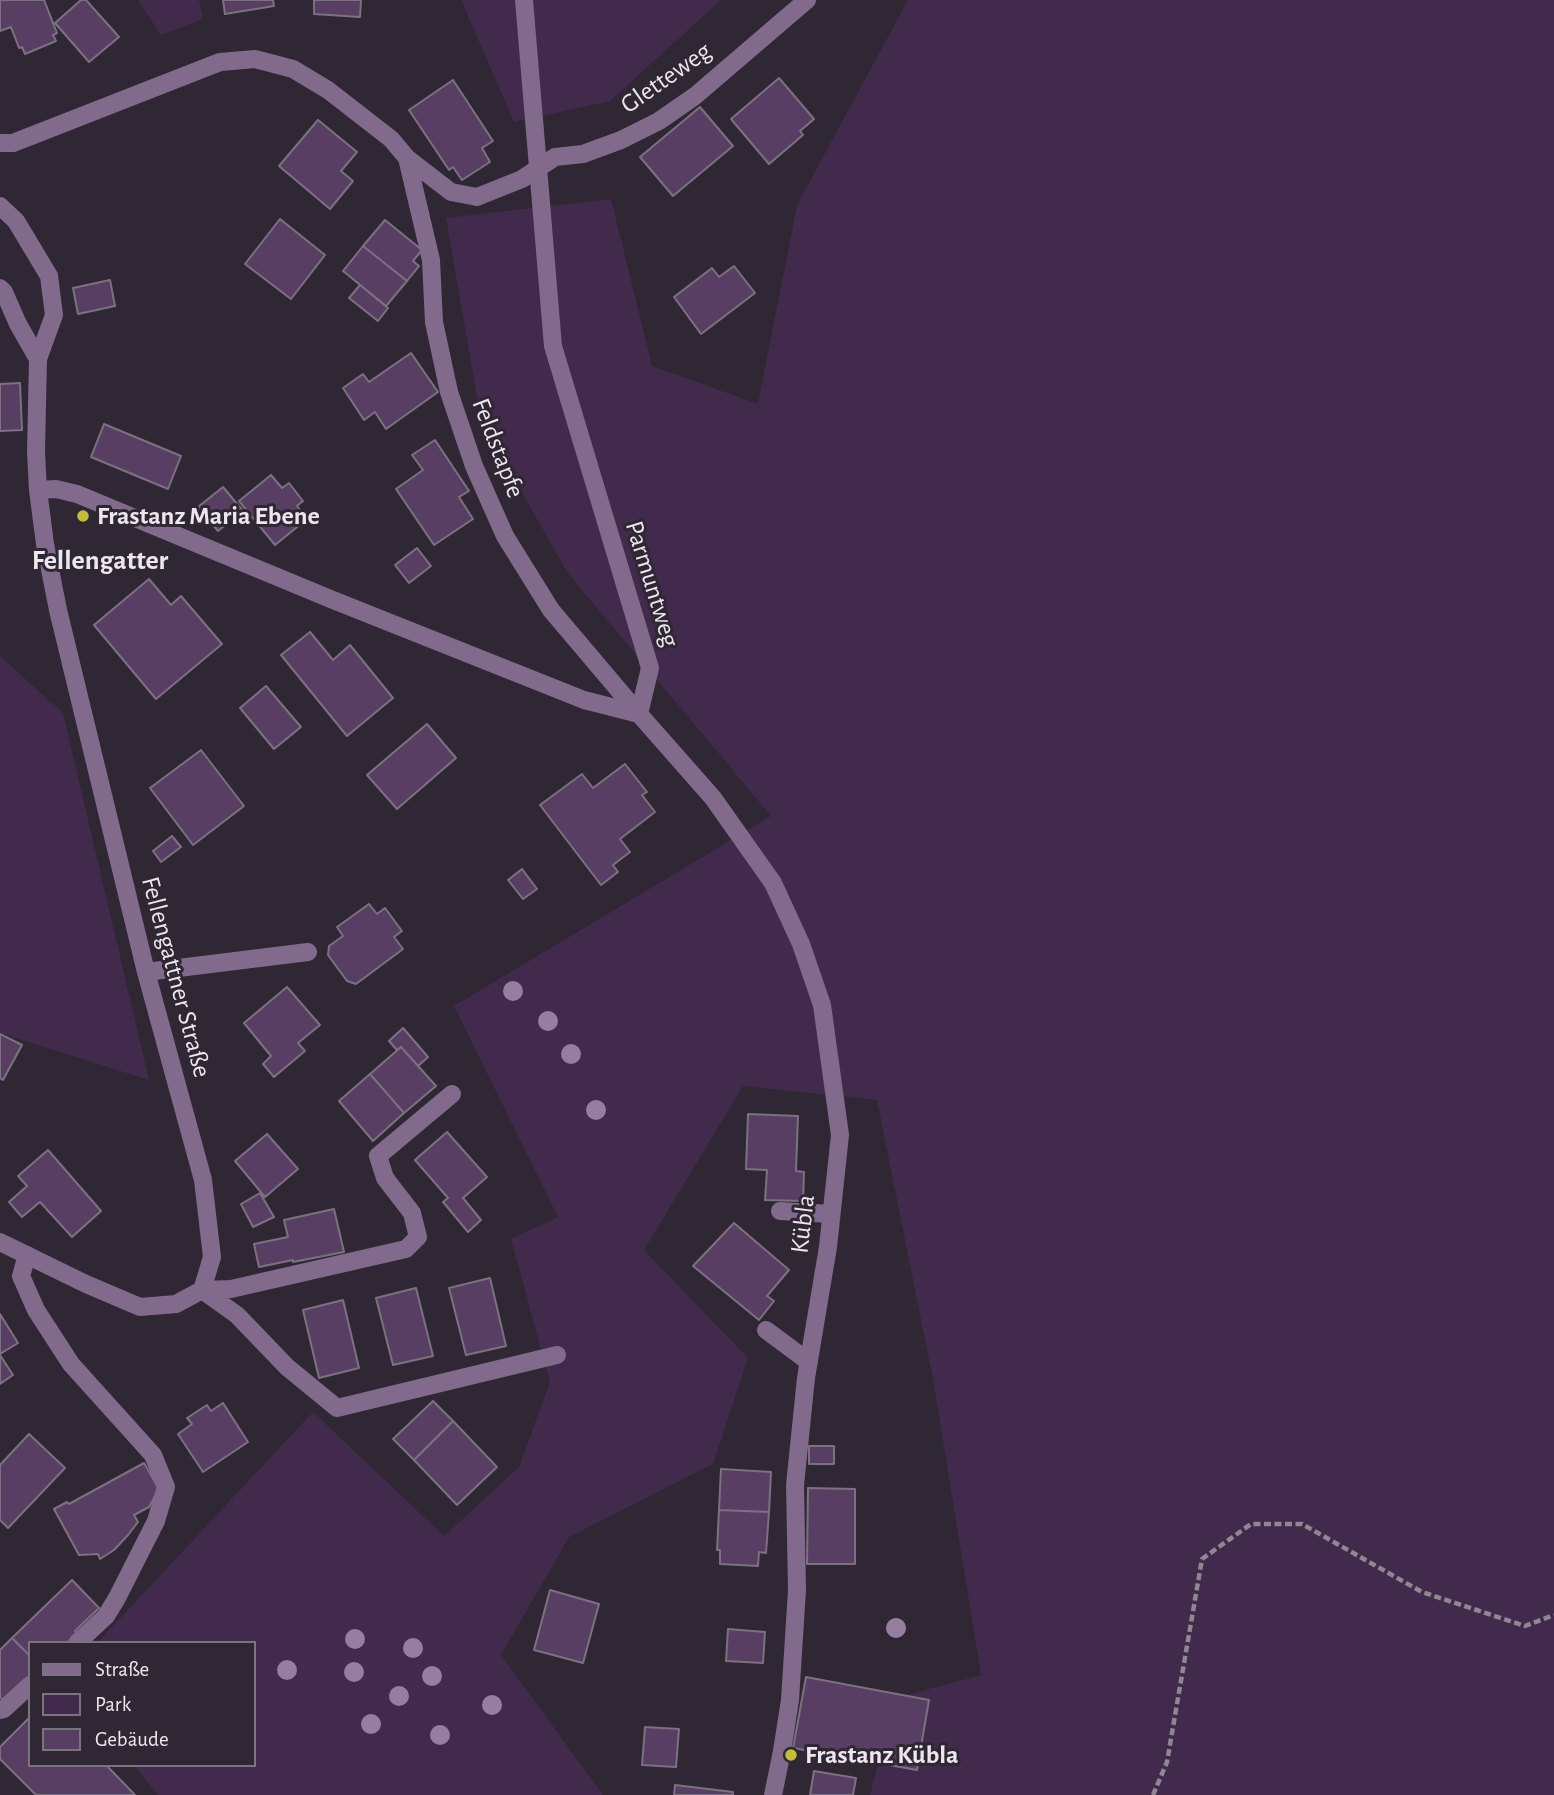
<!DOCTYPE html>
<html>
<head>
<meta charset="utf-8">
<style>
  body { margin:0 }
  #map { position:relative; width:1554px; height:1795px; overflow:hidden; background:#302734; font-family:"Alegreya Sans",sans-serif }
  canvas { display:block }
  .legend { position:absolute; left:28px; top:1641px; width:228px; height:126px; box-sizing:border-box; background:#302734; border:2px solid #7b747f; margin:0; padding:9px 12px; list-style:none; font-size:21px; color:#ece7ef }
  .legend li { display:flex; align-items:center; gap:14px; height:35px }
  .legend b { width:35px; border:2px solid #7b747f }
</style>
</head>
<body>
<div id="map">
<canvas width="1554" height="1795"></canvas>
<ul class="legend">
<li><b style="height:9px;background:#826a8c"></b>Straße</li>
<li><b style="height:19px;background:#422a4c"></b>Park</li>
<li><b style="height:19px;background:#593e64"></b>Gebäude</li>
</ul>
</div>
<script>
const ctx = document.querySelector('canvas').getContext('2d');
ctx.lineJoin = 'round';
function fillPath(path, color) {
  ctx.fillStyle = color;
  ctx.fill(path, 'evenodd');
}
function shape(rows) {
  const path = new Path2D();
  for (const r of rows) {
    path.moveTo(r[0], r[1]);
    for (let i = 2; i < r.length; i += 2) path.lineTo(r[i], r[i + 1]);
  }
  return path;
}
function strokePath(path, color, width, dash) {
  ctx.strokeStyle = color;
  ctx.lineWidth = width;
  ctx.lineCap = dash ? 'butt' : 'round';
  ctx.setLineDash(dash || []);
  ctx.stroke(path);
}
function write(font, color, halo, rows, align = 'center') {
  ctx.font = font + ' "Alegreya Sans",sans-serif';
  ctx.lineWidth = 6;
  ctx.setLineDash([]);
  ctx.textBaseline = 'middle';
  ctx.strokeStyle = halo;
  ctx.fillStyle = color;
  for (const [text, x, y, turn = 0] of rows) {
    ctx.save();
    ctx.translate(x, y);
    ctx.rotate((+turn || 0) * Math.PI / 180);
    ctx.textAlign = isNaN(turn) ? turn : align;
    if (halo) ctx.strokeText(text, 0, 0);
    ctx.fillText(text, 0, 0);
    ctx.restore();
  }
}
fillPath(shape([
  [138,0,199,0,203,19,161,35],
  [461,0,721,0,610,101,514,122],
  [908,0,1554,0,1554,1795,870,1795,896,1698,981,1675,933,1379,877,1100,743,1086,644,1250,748,1358,713,1464,569,1537,501,1655,603,1795,158,1795,134,1765,254,1765,254,1643,97,1643,313,1412,444,1536,519,1467,550,1382,511,1239,558,1217,454,1006,771,816,567,572,481,420,446,218,611,199,652,366,758,404,797,205],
  [0,656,63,713,149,1080,0,1033]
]), '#422a4c');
const building = shape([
  [0,0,44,0,57,33,53,35,56,41,25,54,22,47,19,48,11,27,0,31,0,0],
  [81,0,86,0,119,37,89,62,55,23,81,0],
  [223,0,273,0,274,6,225,14,223,0],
  [314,0,361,0,360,17,314,14,314,0],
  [779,78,814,119,800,131,803,135,769,164,731,119,779,78],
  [453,80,493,141,482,148,490,162,462,180,453,167,449,170,409,110,453,80],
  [700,107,733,146,673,196,640,157,700,107],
  [318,120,357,152,341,171,353,181,330,209,279,166,318,120],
  [280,219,325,255,291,299,245,264,280,219],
  [385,220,422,250,413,261,419,266,407,281,363,246,385,220],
  [363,246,407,281,386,306,343,271,363,246],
  [734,266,755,293,701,334,674,297,712,268,719,277,734,266],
  [110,280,115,306,78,314,73,288,110,280],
  [360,285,388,308,378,321,349,298,360,285],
  [411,353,438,392,386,429,375,412,364,420,343,388,363,374,369,382,411,353],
  [20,383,22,430,0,431,0,384,20,383],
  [104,424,181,456,168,489,91,457,104,424],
  [435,440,469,491,459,497,473,519,434,545,396,489,423,470,412,455,435,440],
  [271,475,282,488,289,483,303,501,297,506,307,519,275,545,239,501,271,475],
  [223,487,243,511,218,531,198,507,223,487],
  [417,548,431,566,409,583,395,565,417,548],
  [149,579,171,605,181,596,222,644,156,699,94,625,149,579],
  [310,632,333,660,350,645,393,698,347,736,281,655,310,632],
  [266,686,301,727,274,749,240,708,266,686],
  [427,724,456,758,397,809,367,775,427,724],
  [201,750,244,806,193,845,150,788,201,750],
  [625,764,647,792,642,795,655,812,620,839,630,852,613,865,618,872,601,885,540,805,582,774,593,788,625,764],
  [172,836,181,847,161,862,153,851,172,836],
  [522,869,537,889,523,899,508,880,522,869],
  [369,904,377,914,385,908,402,931,394,937,403,949,356,984,347,981,328,955,329,946,343,936,337,927,369,904],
  [287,987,320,1025,298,1043,305,1051,274,1077,263,1064,271,1056,244,1023,287,987],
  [403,1028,428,1057,418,1066,401,1047,397,1050,389,1041,403,1028],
  [0,1034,22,1045,3,1080,0,1078,0,1034],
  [401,1047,436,1086,404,1113,370,1074,401,1047],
  [370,1074,404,1113,373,1141,339,1101,370,1074],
  [748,1114,798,1116,796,1171,804,1172,803,1201,765,1200,767,1170,746,1169,748,1114],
  [447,1132,487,1177,463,1198,481,1220,468,1232,443,1202,448,1198,415,1160,447,1132],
  [267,1134,298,1169,265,1197,235,1161,267,1134],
  [48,1150,101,1211,72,1237,40,1202,22,1217,9,1202,27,1186,18,1176,48,1150],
  [260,1193,274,1217,253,1227,241,1204,260,1193],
  [334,1209,344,1252,293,1262,293,1260,259,1267,254,1244,288,1237,284,1220,334,1209],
  [734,1223,789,1270,767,1296,774,1301,759,1320,693,1266,734,1223],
  [490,1278,506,1346,466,1355,449,1288,490,1278],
  [416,1288,433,1356,393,1365,376,1298,416,1288],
  [343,1300,359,1368,319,1378,303,1310,343,1300],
  [0,1314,18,1343,0,1354,0,1314],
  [0,1355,13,1375,0,1384,0,1355],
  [433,1401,453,1421,414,1460,393,1439,433,1401],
  [223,1403,248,1442,203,1472,178,1434,192,1424,187,1418,207,1405,211,1411,223,1403],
  [453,1421,497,1467,457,1505,414,1460,453,1421],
  [29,1434,65,1468,8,1528,0,1520,0,1465,29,1434],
  [809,1446,834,1446,834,1464,809,1464,809,1446],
  [144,1463,159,1489,149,1507,134,1515,138,1522,128,1535,114,1550,100,1559,98,1554,79,1555,54,1509,67,1502,69,1504,144,1463],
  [721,1469,771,1472,769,1512,719,1510,721,1469],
  [808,1488,855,1489,855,1564,807,1564,808,1488],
  [719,1510,769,1512,766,1553,759,1552,758,1566,720,1564,720,1550,717,1550,719,1510],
  [72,1580,99,1608,75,1631,78,1634,70,1643,30,1643,30,1656,12,1638,72,1580],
  [550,1590,599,1604,583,1663,534,1650,550,1590],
  [728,1629,765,1632,763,1663,726,1661,728,1629],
  [12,1638,30,1656,30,1677,4,1702,0,1697,0,1650,12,1638],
  [806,1677,929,1700,917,1770,793,1748,806,1677],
  [30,1717,30,1765,106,1765,135,1795,36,1795,0,1759,0,1747,30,1717],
  [645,1727,679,1729,676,1767,642,1765,645,1727],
  [814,1771,856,1778,853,1795,810,1795,814,1771],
  [675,1785,733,1792,733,1795,674,1795,675,1785]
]);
fillPath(building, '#593e64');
strokePath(building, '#7b7180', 2);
strokePath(shape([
  [1153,1795,1167,1762,1202,1559,1251,1524,1302,1524,1422,1592,1525,1626,1554,1615]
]), '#8f8892', 4.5, [7, 3.5]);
strokePath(shape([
  [524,0,553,346,650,668,639,714],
  [0,143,13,143,220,62,255,59,293,69,328,90,391,139,407,158,451,192,477,197,522,179,555,157,583,154,621,140,659,121,695,96,807,0],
  [407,158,431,260,434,322,449,392,474,466,505,536,551,610,639,714,713,798,773,883,801,944,822,1005,840,1135,828,1247,806,1378,795,1485,797,1590,790,1700,782,1751,773,1795],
  [0,206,16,221,49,276,54,315,38,359,36,452,38,490,45,544,58,610,146,972,203,1180,212,1257,202,1290,176,1304,140,1307,86,1284,0,1242],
  [0,288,4,292,18,324,38,359],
  [38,490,56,489,77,494,333,600,584,700,639,714],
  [146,972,308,952],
  [780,1211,831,1214],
  [27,1255,21,1276,36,1310,71,1364,153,1455,166,1487,156,1521,117,1598,106,1616,77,1643],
  [202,1290,231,1289,406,1249,418,1237,412,1213,385,1178,378,1156,452,1094],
  [202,1290,237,1315,287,1367,337,1408,557,1355],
  [766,1330,809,1362],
  [0,1710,4,1709,30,1685]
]), '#826a8c', 18);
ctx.fillStyle = '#967ea1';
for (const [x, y] of [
  [513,991],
  [548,1021],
  [571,1054],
  [596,1110],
  [896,1628],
  [355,1639],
  [413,1648],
  [287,1670],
  [354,1672],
  [432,1676],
  [399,1696],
  [492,1705],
  [371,1724],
  [440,1735]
]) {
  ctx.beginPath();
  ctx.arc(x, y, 10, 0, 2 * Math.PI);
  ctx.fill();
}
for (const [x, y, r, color] of [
  [83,516,7,"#c5bc3d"],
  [791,1755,7,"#c5bc3d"]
]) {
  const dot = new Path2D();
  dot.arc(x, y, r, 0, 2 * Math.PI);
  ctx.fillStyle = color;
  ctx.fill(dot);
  strokePath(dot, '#302734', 2.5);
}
write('26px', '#ece7ef', '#302734', [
  ["Gletteweg",666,78,-35],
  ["Feldstapfe",498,448,69],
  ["Parmuntweg",652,584,73],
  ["Fellengattner Straße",176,977,75],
  ["Kübla",803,1224,-83]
]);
write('bold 26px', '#ece7ef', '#302734', [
  ["Frastanz Maria Ebene",97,516],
  ["Frastanz Kübla",805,1755]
], 'left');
write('bold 28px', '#ece7ef', '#302734', [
  ["Fellengatter",100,561]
]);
</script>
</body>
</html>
